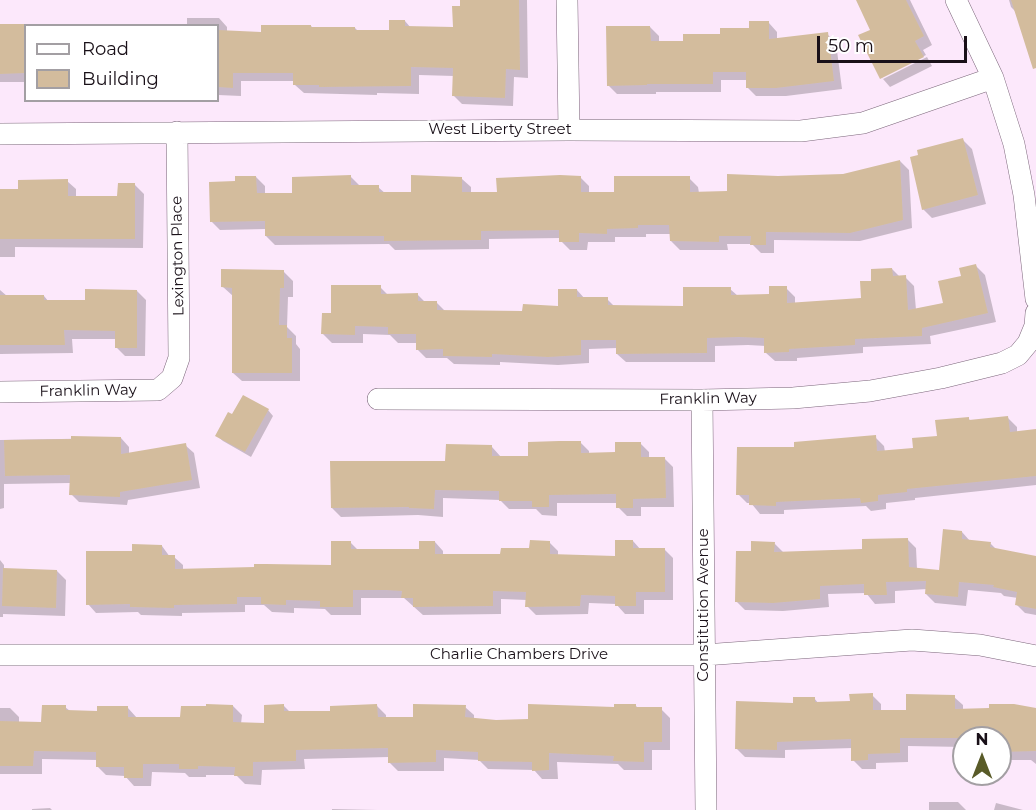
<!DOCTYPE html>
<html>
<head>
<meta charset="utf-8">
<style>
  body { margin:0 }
  #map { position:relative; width:1036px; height:810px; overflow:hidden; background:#fce8fb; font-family:Montserrat,sans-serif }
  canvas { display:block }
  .legend { position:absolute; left:24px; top:24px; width:195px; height:78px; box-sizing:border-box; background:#fff; border:2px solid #a39fa3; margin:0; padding:8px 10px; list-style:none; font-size:18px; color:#191018 }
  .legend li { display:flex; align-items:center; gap:12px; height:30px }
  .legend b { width:30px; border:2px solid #a39fa3 }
  .north { position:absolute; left:952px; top:726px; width:60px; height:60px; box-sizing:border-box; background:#fff; border:2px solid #a39fa3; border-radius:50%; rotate:0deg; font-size:16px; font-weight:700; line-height:24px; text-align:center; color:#191018 }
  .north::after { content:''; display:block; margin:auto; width:21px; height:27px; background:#595b28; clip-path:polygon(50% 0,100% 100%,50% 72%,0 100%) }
  .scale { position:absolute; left:817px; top:36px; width:150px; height:27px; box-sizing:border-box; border:3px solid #191018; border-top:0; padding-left:8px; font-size:18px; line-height:21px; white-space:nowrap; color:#191018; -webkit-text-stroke:4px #fff; paint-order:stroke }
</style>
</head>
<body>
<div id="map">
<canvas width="1036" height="810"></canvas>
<ul class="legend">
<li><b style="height:8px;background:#fff"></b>Road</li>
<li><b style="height:16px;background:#d3bc9d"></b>Building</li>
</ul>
<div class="north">N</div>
<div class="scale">50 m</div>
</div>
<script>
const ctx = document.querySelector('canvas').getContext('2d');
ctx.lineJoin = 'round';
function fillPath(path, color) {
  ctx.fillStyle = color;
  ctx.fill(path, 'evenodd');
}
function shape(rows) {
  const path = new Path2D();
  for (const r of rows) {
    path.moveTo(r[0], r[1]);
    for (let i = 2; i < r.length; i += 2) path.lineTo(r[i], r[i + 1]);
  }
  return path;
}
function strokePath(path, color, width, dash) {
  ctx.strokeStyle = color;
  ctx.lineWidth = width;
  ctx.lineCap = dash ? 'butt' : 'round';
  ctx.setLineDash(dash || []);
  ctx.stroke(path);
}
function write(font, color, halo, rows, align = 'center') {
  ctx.font = font + ' Montserrat,sans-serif';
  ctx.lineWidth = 5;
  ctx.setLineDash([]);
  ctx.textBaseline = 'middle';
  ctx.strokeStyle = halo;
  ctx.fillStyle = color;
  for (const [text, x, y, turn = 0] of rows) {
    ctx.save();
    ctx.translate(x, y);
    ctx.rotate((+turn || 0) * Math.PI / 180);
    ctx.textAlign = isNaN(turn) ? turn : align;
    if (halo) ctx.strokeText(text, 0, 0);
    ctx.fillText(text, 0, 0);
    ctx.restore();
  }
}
fillPath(shape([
  [462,0,527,0,528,78,514,77,513,106,462,104,454,96,454,76,419,75,419,94,377,93,377,95,304,93,295,85,295,81,241,81,241,96,218,95,218,26,187,26,187,18,219,18,227,27,227,32,262,33,311,26,313,28,355,28,358,31,390,31,405,21,411,28,454,28,462,7],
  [857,0,910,0,932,45,923,50,926,55,883,76,883,79,872,30],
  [1009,0,1036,0,1036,50,1016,12,1011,7],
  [769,23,777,32,777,40,827,34,836,43,842,89,786,96,756,96,747,87,747,80,721,80,721,92,656,92,656,94,617,94,608,85,650,27,659,36,659,42,684,42,751,30],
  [0,25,26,26,26,85,25,82,0,82],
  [927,57,932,66,890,87,883,79],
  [963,140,972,149,986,204,932,218,923,209,920,156],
  [900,161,909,170,912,228,860,241,774,240,774,253,761,253,752,244,727,244,728,250,680,250,671,241,671,234,646,234,646,237,615,237,615,242,588,242,587,250,570,250,561,241,561,238,489,239,489,249,395,250,389,244,275,245,266,236,266,229,220,230,211,221,237,182,256,177,265,186,265,194,293,195,351,177,359,185,378,187,386,194,412,194,462,179,471,187,471,193,498,194,580,177,589,186,589,193,616,194,689,178,698,187,699,193,728,193,778,178,843,175],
  [67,181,76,189,76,197,119,198,135,185,144,194,143,248,15,247,15,257,0,257,0,191,20,191],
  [976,266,985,275,996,322,930,336,931,344,863,347,863,353,797,358,797,361,775,361,766,353,766,346,748,345,715,346,715,362,626,362,617,354,617,348,589,349,589,363,558,365,500,362,500,365,454,364,447,358,426,358,417,349,417,343,398,343,390,335,363,334,363,343,332,343,323,334,332,315,380,287,388,295,417,294,426,303,437,303,445,311,523,313,560,308,577,290,585,299,607,299,615,307,684,307,730,289,738,296,770,295,786,288,795,297,795,304,863,300,873,282,892,269,900,277,905,277,914,286,916,310,945,305,962,277],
  [284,272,293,281,293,297,288,297,287,327,296,336,296,344,300,349,300,381,242,381,233,373,233,296,223,287],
  [0,290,7,296,44,296,49,302,87,302,137,291,146,300,145,356,125,356,117,348,117,339,72,339,73,353,0,354],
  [268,410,273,416,251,457,223,441,217,436,233,416],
  [968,418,971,421,1008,418,1017,427,1017,433,1036,431,1036,485,915,498,915,500,886,503,886,509,871,511,866,506,784,510,784,514,760,514,751,503,747,503,738,494,796,449,875,437,884,446,885,452,915,449],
  [121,438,129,447,129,454,185,445,194,453,200,488,128,500,127,505,79,502,71,494,71,483,4,484,4,508,0,509,0,440],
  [580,442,589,451,589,454,617,454,640,443,649,452,649,458,664,458,673,467,674,507,641,507,641,516,627,516,618,507,618,503,557,503,557,516,542,515,536,509,509,509,500,500,443,498,443,517,418,515,341,517,332,508,447,462,492,447,501,457,529,458],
  [962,532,970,541,990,543,997,550,1036,558,1036,615,1025,613,1016,604,1018,598,1004,596,1001,593,968,590,966,606,935,603,926,594,927,589,895,591,895,603,875,604,866,593,828,594,829,607,783,611,745,610,736,601,752,553,774,543,784,553,864,550,907,539,916,548,917,569,940,571],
  [633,541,641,550,665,550,673,558,673,600,644,600,644,614,625,614,616,604,589,603,588,614,536,615,527,606,527,600,501,599,501,614,423,615,404,598,361,598,361,615,331,615,325,609,294,608,294,613,272,612,264,605,245,605,245,612,182,613,182,616,141,615,138,612,96,613,88,604,133,552,162,546,170,557,174,557,183,565,183,570,332,567,351,543,358,550,420,551,435,542,443,551,443,556,502,556,531,550,549,542,558,551,558,556,616,557],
  [0,560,4,565,4,570,57,571,66,580,65,616,3,614,3,617,0,617],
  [872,695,881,704,881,712,907,711,954,697,963,705,963,710,1036,710,1036,764,1031,760,1000,760,1000,738,964,738,964,747,908,746,908,762,876,763,876,769,862,769,853,760,853,748,785,750,785,758,745,757,736,748,795,705,814,698,819,704,851,703],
  [233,706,242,715,241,724,266,724,284,706,291,713,331,712,377,706,386,715,386,719,415,719,465,707,474,715,474,719,496,721,530,721,636,706,639,709,661,709,670,718,670,750,652,750,652,770,624,770,618,764,557,762,558,779,542,779,534,770,488,769,479,760,444,758,444,771,398,771,389,762,389,757,304,759,305,769,262,770,261,785,245,784,236,775,206,775,206,777,189,777,185,773,152,772,151,786,134,786,125,776,106,775,97,766,97,760,42,759,42,774,0,774,0,708,10,708,19,717,19,723,43,723,65,707,70,711,98,712,128,708,137,718,182,718],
  [929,802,958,802,966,810,929,810],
  [996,803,1023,810,994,810],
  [50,808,52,810,32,810,32,809],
  [332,809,378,810,332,810]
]), '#0003');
fillPath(shape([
  [460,0,519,0,520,70,506,69,505,98,452,96,453,68,411,67,411,86,319,87,319,85,293,85,293,73,233,73,233,88,218,87,218,30,261,32,261,25,311,25,311,27,355,27,355,30,389,30,389,20,405,20,405,26,453,27,452,6,460,6],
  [856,0,906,0,924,36,915,41,924,57,880,79,858,35,870,30],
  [1011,0,1036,0,1036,68,1033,69],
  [749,21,769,21,769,39,828,32,834,81,776,88,746,88,746,72,713,72,713,84,647,84,647,85,607,86,606,26,650,26,651,41,683,41,683,34,720,34,720,28,749,28],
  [0,24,26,24,26,73,0,74],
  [963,138,978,195,922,210,910,157,918,155,917,150],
  [900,160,903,220,850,233,766,232,766,245,750,245,751,236,719,236,719,242,670,241,669,225,638,225,638,228,607,229,607,234,579,233,579,242,559,242,559,230,481,231,481,240,384,241,384,236,265,236,265,221,210,222,209,182,235,181,235,176,256,176,257,193,292,193,292,177,351,175,351,185,379,185,379,192,411,192,411,175,462,177,462,192,497,192,496,178,560,175,581,176,581,192,614,192,614,176,690,176,690,192,727,191,727,174,778,176,843,174],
  [68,179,68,196,117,196,118,183,135,183,135,239,0,239,0,189,18,189,18,180],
  [976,264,988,313,922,328,922,336,855,339,855,345,789,349,789,352,764,353,764,338,739,337,707,338,707,353,616,354,616,340,581,340,581,355,548,357,492,354,492,357,443,356,443,349,416,350,416,334,388,334,388,327,355,326,355,335,321,334,322,313,331,313,331,285,381,285,381,294,418,293,418,301,437,301,437,310,522,311,523,304,558,306,558,289,577,289,577,297,608,297,608,305,683,306,683,287,731,287,731,295,769,294,769,286,787,286,787,303,861,298,860,281,871,281,871,269,892,268,893,276,906,275,908,310,943,303,938,281,961,276,959,268],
  [221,269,284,270,284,288,280,288,279,325,287,325,287,338,292,338,292,373,232,373,232,288,221,287],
  [85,289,137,290,137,348,115,348,115,331,64,330,65,345,0,345,0,295,44,295,44,300,85,300],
  [243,395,269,409,245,452,215,436,228,412,232,414],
  [1008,416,1010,432,1036,429,1036,476,907,489,907,492,878,495,878,501,861,503,860,498,776,502,776,506,749,505,749,495,736,495,737,447,794,447,794,442,876,435,877,451,913,448,912,438,937,436,935,420,969,417,969,420],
  [71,436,121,437,121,454,186,443,192,480,120,492,120,497,69,495,70,475,5,476,4,440,71,439],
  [559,441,581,441,581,453,615,452,615,442,641,442,641,457,665,457,666,498,633,499,633,508,616,508,616,494,549,495,549,507,532,507,532,501,499,501,499,491,435,490,434,509,409,508,409,507,331,508,330,461,445,461,446,444,492,445,492,456,528,456,528,442],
  [943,529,962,531,962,539,991,542,990,547,1036,556,1036,609,1015,605,1017,592,993,587,994,585,959,582,958,597,925,594,926,581,886,582,887,595,864,595,864,584,820,586,820,599,773,603,735,602,736,551,751,551,751,541,775,542,774,552,862,549,862,539,908,538,909,567,939,570],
  [530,540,550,541,550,554,615,556,615,540,633,540,633,548,665,548,665,592,636,592,636,606,615,606,615,596,581,595,580,606,525,607,526,592,493,591,493,606,413,607,413,598,401,598,402,591,386,590,353,590,353,607,320,607,320,601,286,600,286,605,261,604,261,597,237,597,237,604,174,605,174,608,130,607,130,604,86,605,86,551,132,551,132,544,162,545,162,555,175,555,175,569,254,567,254,564,266,564,331,565,331,541,351,541,351,549,419,549,419,541,435,541,435,554,500,554,501,548,529,548],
  [3,568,57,570,56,608,2,606],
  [873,693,873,710,906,710,906,694,955,695,955,709,989,708,989,704,1014,704,1036,708,1036,751,1000,752,1000,738,900,738,900,753,868,754,868,760,851,761,851,739,777,742,777,750,735,749,736,701,793,703,793,697,815,697,815,702,850,701,849,694],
  [206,704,233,705,233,722,264,723,264,705,284,704,284,711,330,711,330,706,377,704,378,717,413,717,413,704,466,705,465,717,496,720,528,719,528,704,614,707,614,704,636,704,636,707,662,707,662,742,644,742,644,762,613,761,614,756,549,753,549,770,532,771,532,762,478,761,478,752,436,750,436,762,388,763,388,748,296,750,296,761,253,762,253,776,234,776,235,767,198,766,198,769,179,769,179,764,143,764,143,778,124,778,124,767,96,767,96,752,34,751,33,766,0,766,0,721,41,722,42,705,66,705,66,710,97,711,97,706,128,706,128,717,180,717,181,706,206,706]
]), '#d3bc9d');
const street = shape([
  [567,0,569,130],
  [956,0,993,78,1014,144,1024,195,1036,299],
  [0,134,569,130,801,131,863,123,993,78],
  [0,392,158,390,172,378,179,358,177,132],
  [378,399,702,400,793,398,870,391,941,378,1002,363,1018,355,1028,343,1035,326,1036,313],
  [702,400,706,810],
  [0,655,704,655,912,640,980,645,1036,656]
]);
strokePath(street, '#7b667a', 22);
strokePath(street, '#fff', 21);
write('15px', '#191018', '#fff', [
  ["West Liberty Street",500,130],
  ["Lexington Place",178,256,-91],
  ["Franklin Way",88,391,-1],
  ["Franklin Way",708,399,-1],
  ["Constitution Avenue",704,605,-90],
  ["Charlie Chambers Drive",519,655]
]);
</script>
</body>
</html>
